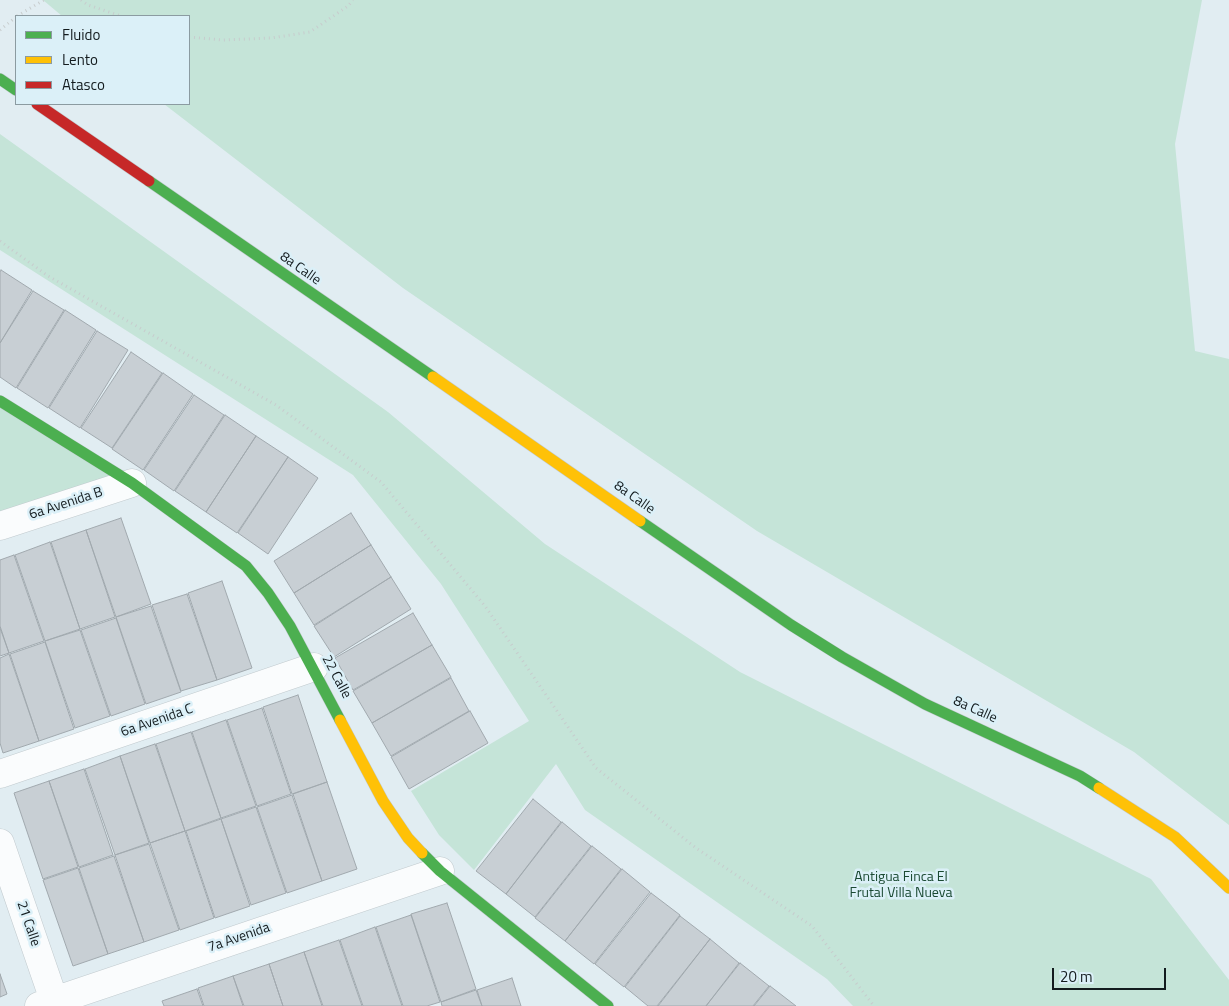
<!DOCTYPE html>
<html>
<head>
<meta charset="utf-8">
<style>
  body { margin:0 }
  #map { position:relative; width:1229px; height:1006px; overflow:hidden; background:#e1edf2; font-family:"Titillium Web",sans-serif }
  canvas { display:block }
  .legend { position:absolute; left:15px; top:15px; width:175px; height:90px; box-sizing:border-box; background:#dbf0f8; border:1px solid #8b9ba1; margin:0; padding:6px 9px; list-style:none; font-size:15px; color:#131b1e }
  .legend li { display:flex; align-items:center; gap:10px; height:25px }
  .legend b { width:25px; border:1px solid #8b9ba1 }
  .scale { position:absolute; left:1052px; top:968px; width:114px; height:22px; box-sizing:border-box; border:2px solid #131b1e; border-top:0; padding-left:6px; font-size:15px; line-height:18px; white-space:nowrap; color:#131b1e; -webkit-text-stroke:4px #dbf0f8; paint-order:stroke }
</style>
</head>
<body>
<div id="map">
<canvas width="1229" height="1006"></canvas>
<ul class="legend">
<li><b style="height:6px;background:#4caf50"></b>Fluido</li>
<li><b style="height:6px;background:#ffc107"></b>Lento</li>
<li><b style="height:6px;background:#c62828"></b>Atasco</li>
</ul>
<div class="scale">20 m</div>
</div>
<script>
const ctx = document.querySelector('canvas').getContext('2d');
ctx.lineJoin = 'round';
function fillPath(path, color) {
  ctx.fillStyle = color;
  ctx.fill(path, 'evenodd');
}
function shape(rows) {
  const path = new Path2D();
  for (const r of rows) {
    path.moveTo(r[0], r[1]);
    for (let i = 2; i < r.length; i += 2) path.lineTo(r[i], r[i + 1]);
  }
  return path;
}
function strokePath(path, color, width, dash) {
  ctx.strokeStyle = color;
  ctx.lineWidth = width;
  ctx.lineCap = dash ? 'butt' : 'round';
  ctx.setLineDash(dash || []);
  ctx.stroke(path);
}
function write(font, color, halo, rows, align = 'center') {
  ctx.font = font + ' "Titillium Web",sans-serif';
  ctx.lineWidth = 5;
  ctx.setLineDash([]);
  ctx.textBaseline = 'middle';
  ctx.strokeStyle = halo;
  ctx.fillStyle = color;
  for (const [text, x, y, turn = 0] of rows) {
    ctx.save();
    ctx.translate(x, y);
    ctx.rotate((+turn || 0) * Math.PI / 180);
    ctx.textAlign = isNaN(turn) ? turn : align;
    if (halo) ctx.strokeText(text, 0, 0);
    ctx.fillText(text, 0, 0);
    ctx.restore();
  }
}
fillPath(shape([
  [43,0,1202,0,1175,144,1195,351,1229,359,1229,825,1134,752,757,531,403,288,164,104,189,104,189,16,62,16],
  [0,134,388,412,545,544,740,672,1151,879,1229,980,1229,1006,853,1006,827,979,585,810,556,764,474,870,439,835,411,791,529,721,441,584,353,475,0,250],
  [0,401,132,483,0,526]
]), '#c5e4d8');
const building = shape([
  [1,270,32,290,0,343,0,272,1,270],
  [33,291,64,310,16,388,0,377,0,343,33,291],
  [65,310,96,330,48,408,17,388,65,310],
  [97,331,128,350,80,428,49,408,97,331],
  [131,352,162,373,112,448,81,428,131,352],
  [163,373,193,394,143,470,112,449,163,373],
  [194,395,224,415,174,491,144,470,194,395],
  [225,415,256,436,206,512,175,491,225,415],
  [256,436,288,457,237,533,206,512,256,436],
  [288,457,318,478,268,554,238,533,288,457],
  [351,513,371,545,294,593,274,561,351,513],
  [121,518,151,604,116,617,86,530,121,518],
  [86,530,115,617,80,629,51,542,86,530],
  [50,542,80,629,45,641,15,555,50,542],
  [371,545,391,577,314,625,294,593,371,545],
  [14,555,44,641,9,653,0,626,0,560,14,555],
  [391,577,411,609,334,657,314,626,391,577],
  [222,581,252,668,217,680,188,593,222,581],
  [187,594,217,680,181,691,152,605,187,594],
  [151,606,181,692,146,704,116,617,151,606],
  [413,613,432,645,353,690,335,658,413,613],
  [116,618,145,704,111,716,81,630,116,618],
  [0,628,9,653,0,656,0,628],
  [80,630,110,716,75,728,45,641,80,630],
  [45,642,74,729,39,741,10,654,45,642],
  [432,645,451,677,372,723,353,691,432,645],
  [9,654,39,741,3,753,0,743,0,658,9,654],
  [451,678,469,711,391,756,372,723,451,678],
  [298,695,327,782,292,794,263,707,298,695],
  [262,708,291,794,257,806,227,720,262,708],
  [470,711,488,743,409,789,391,757,470,711],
  [226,720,256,806,221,818,192,732,226,720],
  [191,732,221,818,185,831,156,744,191,732],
  [155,744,185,831,150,843,120,756,155,744],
  [120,756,149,843,115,855,85,769,120,756],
  [84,769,113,855,79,867,49,781,84,769],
  [49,781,78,867,43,879,14,793,49,781],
  [327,782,357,869,322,881,293,794,327,782],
  [292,795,322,881,287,893,257,807,292,795],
  [533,799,561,822,506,894,476,871,533,799],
  [256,807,286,893,251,905,221,819,256,807],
  [221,819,250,906,215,918,186,831,221,819],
  [562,822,591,846,535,917,506,894,562,822],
  [185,831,214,918,180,930,150,843,185,831],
  [149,844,179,930,144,942,115,855,149,844],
  [592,846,621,869,565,941,535,918,592,846],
  [114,856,144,942,108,954,79,868,114,856],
  [78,868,108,954,73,966,43,880,78,868],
  [622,869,650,892,594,964,565,941,622,869],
  [651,893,680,915,624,987,595,964,651,893],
  [447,903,476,989,441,1002,411,914,447,903],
  [411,915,440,1002,427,1006,403,1006,376,927,411,915],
  [680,916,710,939,657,1006,648,1006,625,987,680,916],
  [375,927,402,1006,363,1006,340,940,375,927],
  [710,939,739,963,706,1006,658,1006,710,939],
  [339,940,362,1006,323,1006,304,952,339,940],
  [304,952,322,1006,283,1006,269,964,304,952],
  [740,963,769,986,753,1006,706,1006,740,963],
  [269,964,283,1006,244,1006,233,976,269,964],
  [0,974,7,994,0,997,0,974],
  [233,976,243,1006,204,1006,198,988,233,976],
  [512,978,521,1006,482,1006,477,990,512,978],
  [770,986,796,1006,754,1006,770,986],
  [197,989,203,1006,164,1006,162,1001,197,989],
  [476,990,482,1006,442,1006,441,1002,476,990]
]);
fillPath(building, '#c8cfd4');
strokePath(building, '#a1a9ae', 1);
const street = shape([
  [0,526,132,483],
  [0,774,314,667],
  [0,843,56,1006],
  [39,1006,440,871]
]);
const fast = shape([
  [0,79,16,90],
  [149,181,433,377],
  [0,401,132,483,246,566,268,593,290,626,340,720],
  [640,521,791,625,842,657,925,704,1080,776,1099,788],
  [422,853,440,871,608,1006]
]);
const slow = shape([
  [433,377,640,521],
  [340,720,383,801,408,838,422,853],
  [1099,788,1175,837,1229,888]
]);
const jam = shape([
  [37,104,149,181]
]);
strokePath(street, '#c1cace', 29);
strokePath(fast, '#c1cace', 12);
strokePath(slow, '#c1cace', 12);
strokePath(jam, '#c1cace', 12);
strokePath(shape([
  [81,0,88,5,121,16],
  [17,16,44,0],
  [0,30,16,17],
  [189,37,223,40,271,38,310,32,348,6,353,0],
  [0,241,48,276,276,405,381,482,485,606,596,768,696,848,812,926,874,1006]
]), '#c7cccd', 3, [1, 4]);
strokePath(street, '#fafcfd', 28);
strokePath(fast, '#4caf50', 11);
strokePath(slow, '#ffc107', 11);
strokePath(jam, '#c62828', 11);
write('14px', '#131b1e', '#dbf0f8', [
  ["8a Calle",300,269,35],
  ["8a Calle",634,498,35],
  ["6a Avenida B",66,504,-18],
  ["22 Calle",336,677,62],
  ["8a Calle",975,710,24],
  ["6a Avenida C",157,721,-19],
  ["21 Calle",28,924,71],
  ["7a Avenida",239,938,-19]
]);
write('14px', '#1b4a33', '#dbf0f8', [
  ["Antigua Finca El",901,878],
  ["Frutal Villa Nueva",901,894]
]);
</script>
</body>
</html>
